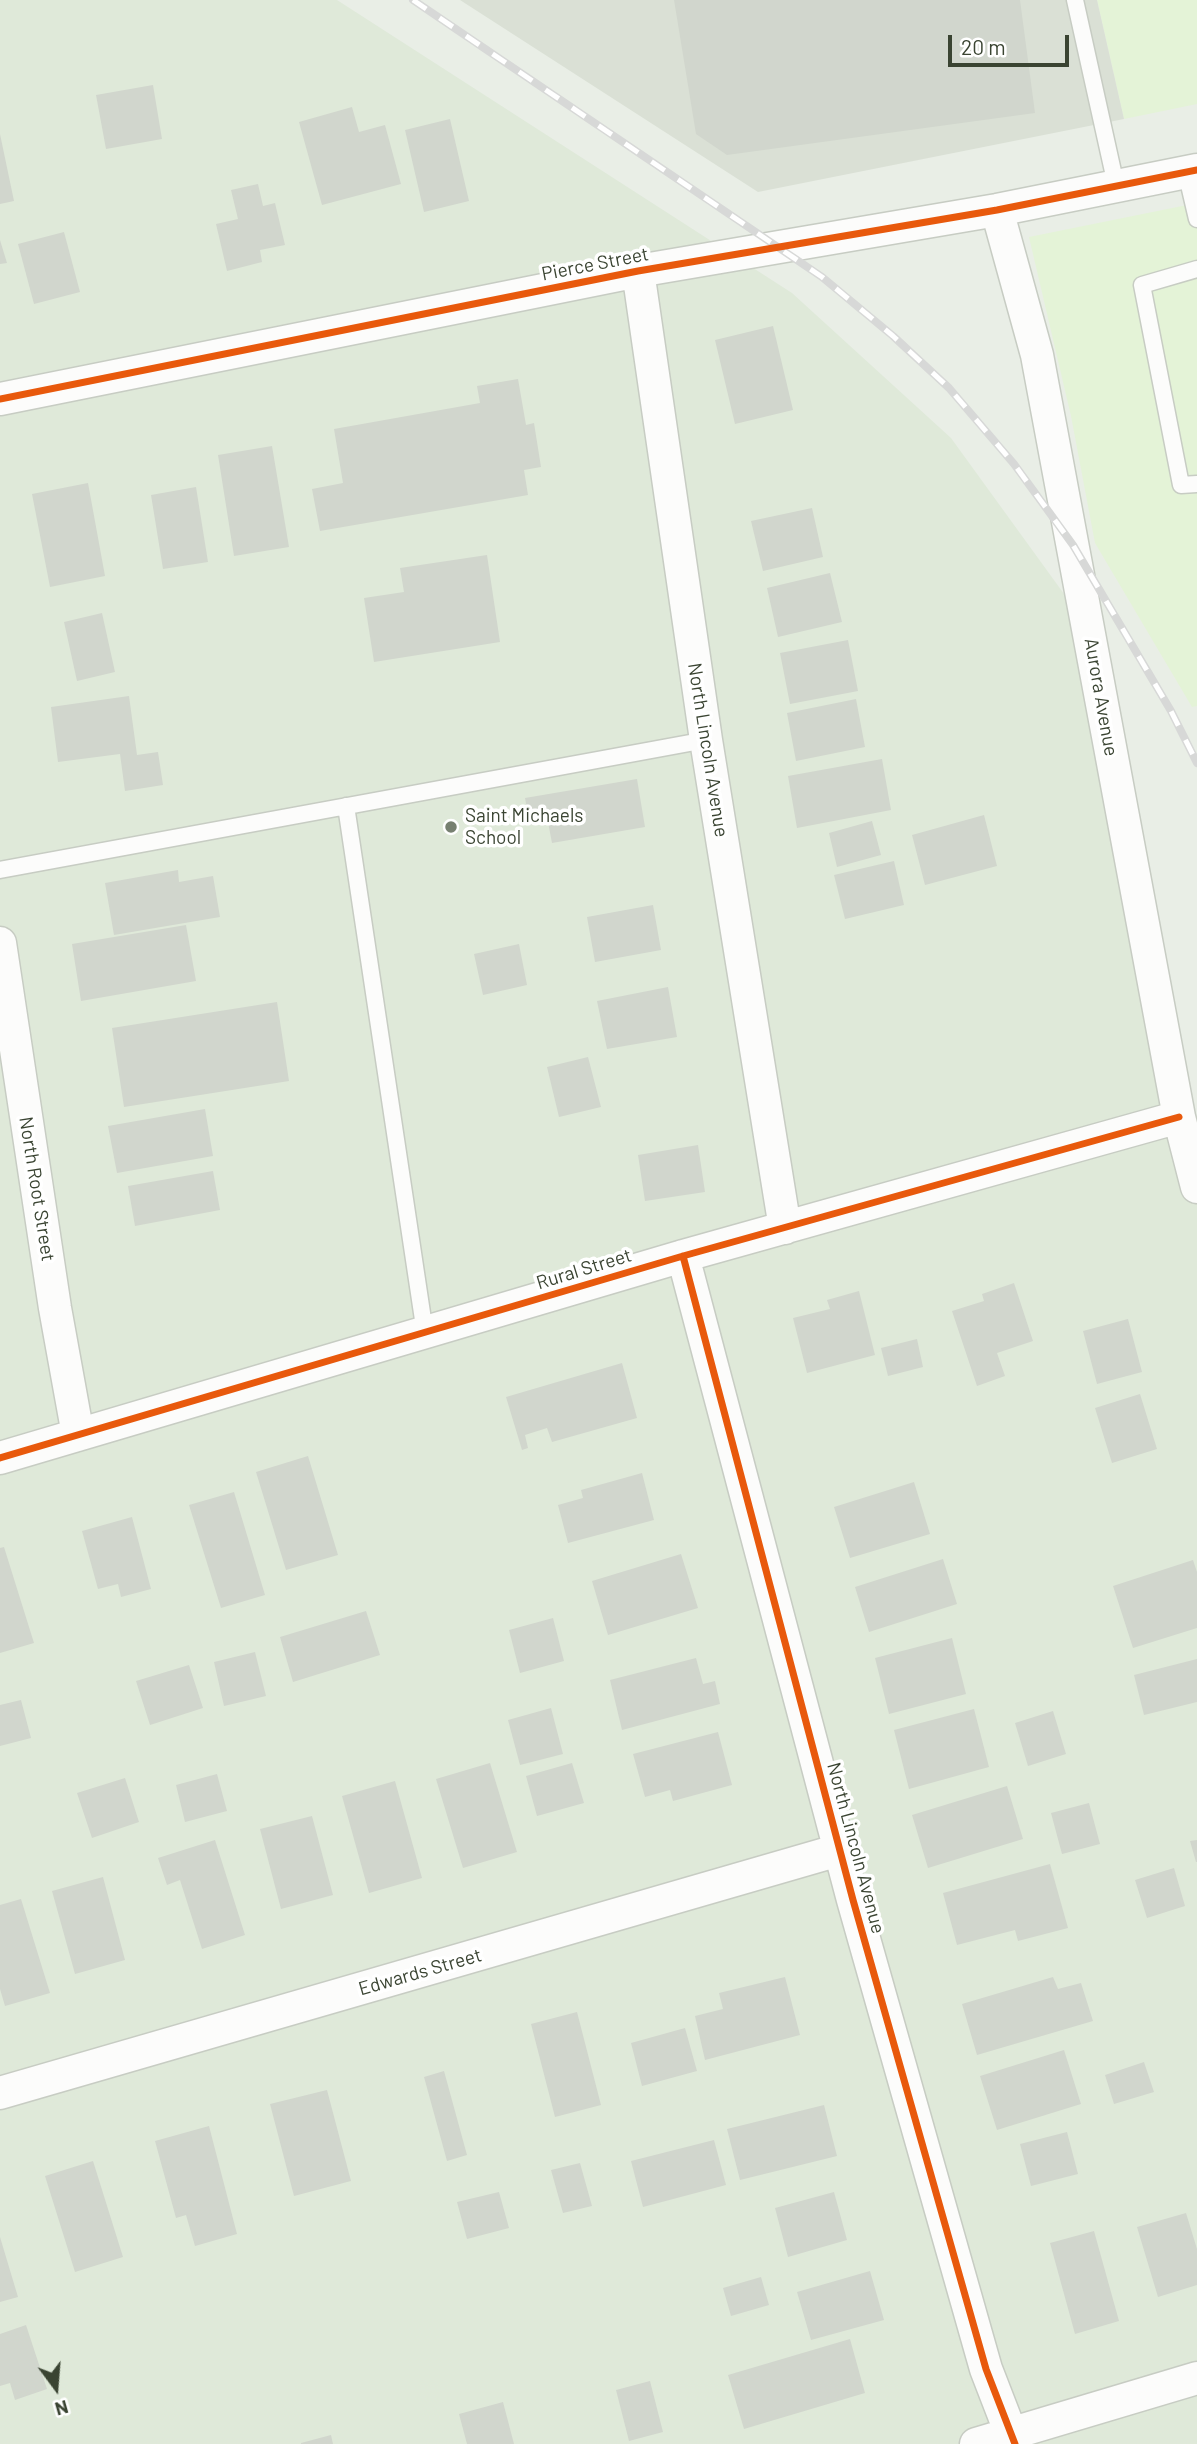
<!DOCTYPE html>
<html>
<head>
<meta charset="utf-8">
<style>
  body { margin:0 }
  #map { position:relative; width:1197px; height:2444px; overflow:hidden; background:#e9eee6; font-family:Barlow,sans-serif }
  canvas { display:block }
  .north { position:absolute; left:21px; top:2353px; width:70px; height:70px; -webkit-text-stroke:5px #fff; paint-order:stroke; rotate:164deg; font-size:19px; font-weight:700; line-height:28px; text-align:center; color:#3a4432 }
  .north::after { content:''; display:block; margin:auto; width:24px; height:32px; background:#3a4432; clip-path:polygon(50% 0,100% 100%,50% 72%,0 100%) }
  .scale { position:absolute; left:948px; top:35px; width:121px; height:32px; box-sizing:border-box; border:4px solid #3a4432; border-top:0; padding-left:9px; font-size:21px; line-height:24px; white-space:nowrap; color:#3a4432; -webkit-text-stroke:5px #fff; paint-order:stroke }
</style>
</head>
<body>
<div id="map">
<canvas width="1197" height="2444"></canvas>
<div class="north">N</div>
<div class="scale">20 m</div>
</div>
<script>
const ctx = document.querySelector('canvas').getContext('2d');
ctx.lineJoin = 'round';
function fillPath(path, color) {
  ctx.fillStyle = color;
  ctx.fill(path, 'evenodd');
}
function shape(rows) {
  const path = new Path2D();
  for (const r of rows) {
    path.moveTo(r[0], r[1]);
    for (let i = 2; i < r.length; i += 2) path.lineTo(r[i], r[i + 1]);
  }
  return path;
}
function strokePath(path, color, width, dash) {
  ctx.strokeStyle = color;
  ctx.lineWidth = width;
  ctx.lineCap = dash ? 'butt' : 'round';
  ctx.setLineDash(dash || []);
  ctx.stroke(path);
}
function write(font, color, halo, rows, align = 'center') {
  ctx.font = font + ' Barlow,sans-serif';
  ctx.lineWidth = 7;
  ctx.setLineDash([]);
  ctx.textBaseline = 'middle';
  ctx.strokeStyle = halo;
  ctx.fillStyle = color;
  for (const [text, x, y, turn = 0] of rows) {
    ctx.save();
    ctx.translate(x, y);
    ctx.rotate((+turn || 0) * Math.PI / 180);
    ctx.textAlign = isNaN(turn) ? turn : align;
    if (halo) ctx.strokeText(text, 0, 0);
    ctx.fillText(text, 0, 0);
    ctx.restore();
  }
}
fillPath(shape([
  [0,0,337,0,792,293,951,438,1109,656,1197,1146,1197,2444,0,2444]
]), '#dfe9d9');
fillPath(shape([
  [1097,0,1197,0,1197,104,1124,119],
  [1197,203,1197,706,1192,707,1095,543,1071,416,1029,237]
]), '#e4f3d7');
fillPath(shape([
  [460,0,1097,0,1124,119,758,192]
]), '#dae0d5');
fillPath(shape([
  [674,0,1020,0,1035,113,727,155,696,134],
  [153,85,162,139,106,149,96,95],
  [352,107,359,132,385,125,401,184,322,205,299,122],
  [450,119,469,201,424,212,405,130],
  [0,134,14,201,0,204],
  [258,184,263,206,275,203,285,245,260,250,262,262,227,271,216,224,238,219,231,190],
  [64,232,80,292,34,304,18,244],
  [0,240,7,263,0,264],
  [773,326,793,410,735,424,715,340],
  [518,379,526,425,534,423,541,467,524,470,528,495,320,531,312,489,343,483,334,429,480,403,477,386],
  [272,446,289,547,234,556,218,455],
  [88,483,105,576,50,587,32,494],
  [196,487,208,562,163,569,151,495],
  [812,508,823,557,763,571,751,521],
  [487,555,500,642,374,662,364,598,404,592,400,568],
  [830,573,842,622,778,637,767,588],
  [102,613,115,672,77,681,64,622],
  [848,640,858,691,790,704,780,653],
  [129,696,137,755,158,752,163,785,125,791,120,754,58,762,51,707],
  [856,699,865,747,796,761,787,713],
  [882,759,891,810,797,828,788,776],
  [637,779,645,827,552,843,548,822,530,825,525,798],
  [984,815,997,866,925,885,912,835],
  [872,821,881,855,837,867,829,833],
  [894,861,904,905,845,919,834,875],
  [178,870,179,882,213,876,220,917,114,935,105,883],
  [653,905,661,950,595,962,587,917],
  [186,925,196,981,81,1001,72,944],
  [519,944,527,985,483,995,474,954],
  [668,987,677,1037,607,1049,597,1001],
  [277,1002,289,1081,124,1107,112,1028],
  [588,1057,601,1107,559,1117,547,1067],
  [205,1109,213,1156,117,1173,108,1126],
  [698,1145,705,1192,645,1201,638,1155],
  [213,1171,220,1210,135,1226,128,1186],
  [1014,1283,1033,1341,997,1353,1005,1376,977,1386,952,1311,984,1301,982,1294],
  [859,1291,875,1355,807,1373,793,1318,830,1309,827,1300],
  [1128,1319,1142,1372,1097,1384,1083,1331],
  [917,1339,923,1367,888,1376,881,1348],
  [622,1363,637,1418,552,1442,547,1428,525,1435,528,1448,522,1450,506,1397],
  [1140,1394,1157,1449,1112,1463,1095,1408],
  [308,1456,338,1555,286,1570,256,1472],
  [642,1473,654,1520,568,1543,558,1505,583,1498,581,1490],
  [914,1482,930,1534,850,1558,834,1507],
  [234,1492,265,1595,221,1608,189,1505],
  [132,1517,151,1589,121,1597,118,1584,98,1589,82,1531],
  [4,1547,34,1643,0,1653,0,1548],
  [681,1554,698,1608,608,1635,592,1581],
  [943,1559,957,1604,869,1632,855,1587],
  [1193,1560,1197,1572,1197,1628,1133,1648,1113,1586],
  [366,1611,380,1655,293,1682,280,1637],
  [553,1618,564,1661,520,1673,509,1630],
  [952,1638,966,1694,889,1714,875,1658],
  [255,1652,266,1696,224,1706,214,1662],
  [696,1658,703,1684,715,1681,720,1704,622,1730,610,1680],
  [1197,1659,1197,1702,1144,1715,1134,1675],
  [189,1665,203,1708,150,1725,136,1681],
  [21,1700,31,1738,0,1746,0,1705],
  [551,1708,563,1754,520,1765,508,1720],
  [974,1709,989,1767,909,1789,894,1730],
  [1053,1711,1066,1754,1028,1766,1015,1723],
  [718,1732,732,1785,673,1801,670,1790,645,1797,633,1754],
  [490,1763,517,1852,463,1868,436,1779],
  [572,1763,584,1803,537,1816,526,1776],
  [217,1774,227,1811,185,1822,176,1785],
  [125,1778,139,1822,92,1838,77,1793],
  [395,1781,422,1878,369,1893,342,1796],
  [1007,1786,1023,1839,928,1868,912,1815],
  [1089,1803,1100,1844,1062,1854,1051,1813],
  [312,1816,333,1895,281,1909,260,1829],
  [215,1840,245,1935,202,1949,180,1880,167,1885,158,1858],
  [1197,1840,1197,1862,1196,1862,1190,1841],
  [1050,1864,1068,1928,1018,1941,1015,1930,957,1945,943,1893],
  [1174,1868,1185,1906,1147,1918,1135,1880],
  [103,1877,125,1960,75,1974,52,1891],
  [21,1899,50,1993,5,2006,0,1989,0,1905],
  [785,1977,800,2035,705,2060,695,2016,723,2009,719,1993],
  [1053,1977,1058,1989,1081,1983,1093,2021,977,2055,962,2004],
  [577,2012,601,2105,555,2117,531,2024],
  [685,2028,697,2071,642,2086,631,2043],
  [1064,2050,1081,2104,997,2130,980,2076],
  [1144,2062,1154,2092,1114,2104,1105,2075],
  [444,2071,467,2155,447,2161,424,2077],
  [327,2090,351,2181,294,2196,270,2104],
  [824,2105,837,2156,740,2180,727,2129],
  [209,2126,237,2234,195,2246,186,2215,176,2218,155,2141],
  [1067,2132,1078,2174,1031,2186,1020,2144],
  [714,2140,726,2185,643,2207,631,2161],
  [93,2161,123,2257,75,2272,45,2176],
  [580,2163,592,2206,563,2213,551,2170],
  [499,2192,509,2228,467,2239,457,2202],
  [834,2192,847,2240,788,2257,775,2208],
  [1186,2213,1197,2249,1197,2285,1158,2297,1137,2227],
  [1094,2231,1119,2321,1075,2334,1050,2243],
  [0,2237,18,2297,0,2302],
  [870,2271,884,2320,811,2340,797,2292],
  [761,2277,769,2305,731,2316,723,2288],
  [26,2325,47,2389,15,2400,10,2383,0,2386,0,2334],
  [850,2339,865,2393,744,2429,728,2375],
  [650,2381,663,2432,629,2441,616,2390],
  [503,2402,514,2444,467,2444,459,2414],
  [331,2435,333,2444,301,2444,301,2443]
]), '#d1d6cd');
const lane = shape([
  [1075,0,1116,185],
  [1186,172,1197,219],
  [1197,269,1142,285,1181,485,1197,484],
  [346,806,425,1333],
  [0,870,706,740]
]);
const street = shape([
  [997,210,1037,355,1179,1117,1197,1187],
  [638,271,706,740,785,1228],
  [0,399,638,271,997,210,1197,170],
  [0,943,55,1308,78,1435],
  [683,1256,853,1900,986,2369,1015,2444],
  [0,1458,683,1256,1179,1117],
  [0,2093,839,1850],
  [976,2444,1197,2378]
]);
strokePath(lane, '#c7ccc3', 19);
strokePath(street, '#c7ccc3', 35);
strokePath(lane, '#fcfcfb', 16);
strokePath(street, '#fcfcfb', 32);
const rail = shape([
  [413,0,822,277,893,336,949,388,1014,464,1073,545,1171,711,1197,763]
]);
strokePath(rail, '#d7d8d7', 8);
strokePath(rail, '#fff', 5, [16]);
strokePath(shape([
  [0,399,638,271,997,210,1197,170],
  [683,1256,853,1900,986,2369,1015,2444],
  [0,1458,683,1256,1179,1117]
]), '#e8590c', 7);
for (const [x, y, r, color] of [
  [451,827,7,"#778071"]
]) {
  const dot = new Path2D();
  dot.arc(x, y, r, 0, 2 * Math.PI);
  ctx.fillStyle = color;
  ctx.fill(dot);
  strokePath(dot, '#fff', 2.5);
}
write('19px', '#3a4432', '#fff', [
  ["Pierce Street",595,264,-11],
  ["Aurora Avenue",1101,697,80],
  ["North Lincoln Avenue",708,750,81],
  ["North Root Street",37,1189,81],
  ["Rural Street",584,1269,-17],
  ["North Lincoln Avenue",856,1848,75],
  ["Edwards Street",420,1972,-16]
]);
write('19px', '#3a4432', '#fff', [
  ["Saint Michaels",465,816],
  ["School",465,838]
], 'left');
</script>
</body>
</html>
